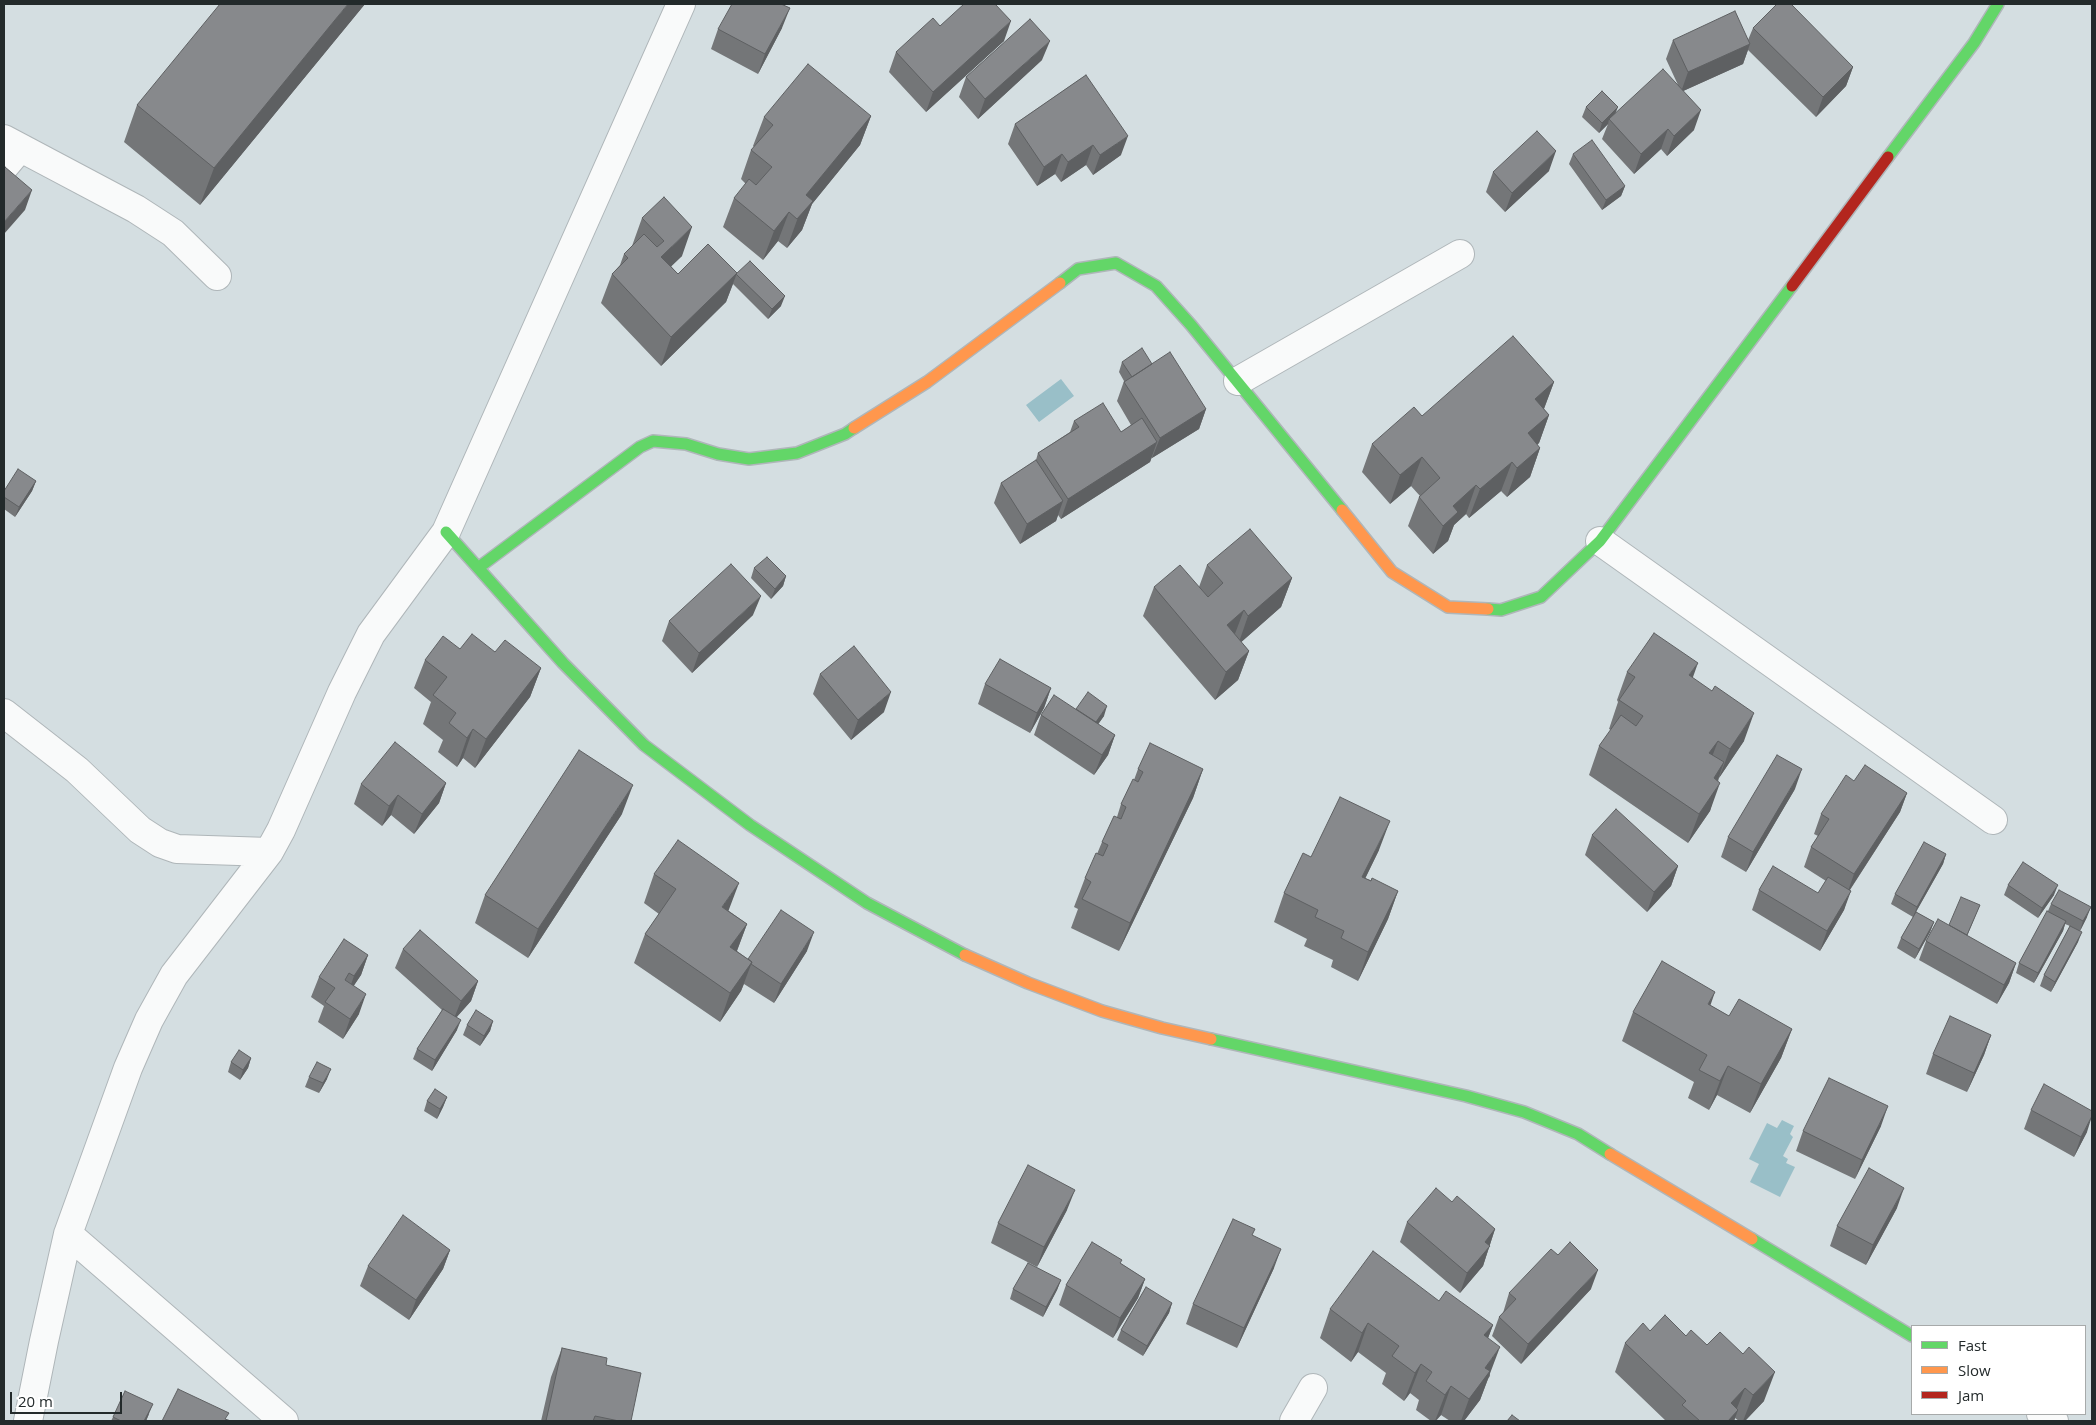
<!DOCTYPE html>
<html>
<head>
<meta charset="utf-8">
<style>
  body { margin:0 }
  #map { position:relative; width:2096px; height:1425px; overflow:hidden; background:#d4dee1; font-family:"Open Sans",sans-serif }
  canvas { display:block }
  .frame { position:absolute; inset:0; border:5px solid #232a2b; pointer-events:none }
  .legend { position:absolute; left:1911px; top:1325px; width:175px; height:90px; box-sizing:border-box; background:#fff; border:1px solid #a7aaaa; margin:0; padding:6px 9px; list-style:none; font-size:15px; color:#232a2b }
  .legend li { display:flex; align-items:center; gap:10px; height:25px }
  .legend b { width:25px; border:1px solid #a7aaaa }
  .scale { position:absolute; left:10px; top:1392px; width:112px; height:22px; box-sizing:border-box; border:2px solid #232a2b; border-top:0; padding-left:6px; font-size:15px; line-height:18px; white-space:nowrap; color:#232a2b; -webkit-text-stroke:4px #fff; paint-order:stroke }
</style>
</head>
<body>
<div id="map">
<canvas width="2096" height="1425"></canvas>
<div class="frame"></div>
<ul class="legend">
<li><b style="height:6px;background:#63d668"></b>Fast</li>
<li><b style="height:6px;background:#ff974d"></b>Slow</li>
<li><b style="height:6px;background:#b3261e"></b>Jam</li>
</ul>
<div class="scale">20 m</div>
</div>
<script>
const ctx = document.querySelector('canvas').getContext('2d');
ctx.lineJoin = 'round';
function fillPath(path, color) {
  ctx.fillStyle = color;
  ctx.fill(path, 'evenodd');
}
function shape(rows) {
  const path = new Path2D();
  for (const r of rows) {
    path.moveTo(r[0], r[1]);
    for (let i = 2; i < r.length; i += 2) path.lineTo(r[i], r[i + 1]);
  }
  return path;
}
function strokePath(path, color, width, dash) {
  ctx.strokeStyle = color;
  ctx.lineWidth = width;
  ctx.lineCap = dash ? 'butt' : 'round';
  ctx.setLineDash(dash || []);
  ctx.stroke(path);
}
fillPath(shape([
  [1061,379,1074,396,1039,422,1026,405],
  [1782,1120,1794,1126,1790,1134,1793,1137,1783,1156,1788,1159,1786,1163,1795,1167,1780,1197,1750,1182,1759,1164,1749,1159,1767,1123,1777,1128]
]), '#99bfc8');
const street = shape([
  [4,139,136,209,173,233,217,276],
  [4,167,20,148],
  [1238,381,1460,254],
  [1600,541,1993,820],
  [4,713,77,770,140,830,160,843,177,849,269,852],
  [68,1234,284,1421],
  [2041,1414,2054,1421],
  [28,1421,44,1341,68,1234,128,1068,149,1020,174,975,269,852,281,830,342,692,371,634,446,532,681,4],
  [1294,1421,1313,1388]
]);
const fast = shape([
  [1888,157,1974,43,1998,4],
  [1060,283,1078,269,1116,263,1156,286,1191,325,1342,510],
  [446,532,563,663,644,745,750,825,867,903,965,955],
  [478,568,640,447,653,441,686,444,718,454,749,459,797,453,845,434,854,428],
  [1488,609,1501,610,1541,597,1600,541,1792,286],
  [1211,1039,1466,1096,1524,1112,1578,1134,1610,1154],
  [1752,1239,1912,1336]
]);
const slow = shape([
  [854,428,927,382,1060,283],
  [1342,510,1392,572,1448,607,1488,609],
  [965,955,1028,983,1102,1011,1162,1028,1211,1039],
  [1610,1154,1752,1239]
]);
const jam = shape([
  [1792,286,1888,157]
]);
strokePath(street, '#afb6b9', 30);
strokePath(fast, '#afb6b9', 14);
strokePath(slow, '#afb6b9', 14);
strokePath(jam, '#afb6b9', 14);
strokePath(street, '#f9fafa', 28);
strokePath(fast, '#63d668', 11);
strokePath(slow, '#ff974d', 11);
strokePath(jam, '#b3261e', 11);
fillPath(shape([
  [365,4,200,205,124,142,137,105],
  [940,26,1004,41,926,112,889,72,896,52],
  [782,28,758,74,711,49,718,29],
  [1753,28,1853,67,1846,86,1816,117,1748,50,1743,64,1683,91,1694,130,1667,156,1661,149,1634,174,1602,139,1608,124,1599,133,1582,117,1586,107,1616,113,1678,85,1666,59,1673,40,1748,40],
  [1042,60,978,119,959,97,966,77],
  [1086,75,1121,155,1093,175,1086,165,1061,182,1055,174,1037,186,1008,144,1015,124],
  [871,116,860,145,812,204,802,230,787,248,778,241,763,260,723,227,734,198,746,184,741,179,751,150,754,147,753,146,764,117],
  [1573,154,1625,186,1621,196,1602,210,1569,164],
  [1549,171,1505,212,1486,192,1493,172],
  [642,218,682,256,671,266,678,274,737,273,781,306,768,319,733,284,726,302,661,366,601,303,612,274,620,265,624,254,632,246],
  [1122,362,1152,364,1206,409,1199,429,1152,458,1152,457,1150,462,1061,519,1058,515,1056,521,1020,544,994,503,1001,483,1036,460,1038,453,1070,432,1074,421,1121,432,1131,425,1117,401,1124,381,1119,372],
  [1554,382,1544,409,1549,415,1539,443,1537,445,1540,448,1530,477,1507,497,1501,491,1469,518,1466,514,1454,525,1448,541,1433,554,1408,526,1419,497,1420,496,1411,486,1390,504,1362,472,1372,444,1422,416],
  [36,481,32,491,15,517,4,509,4,491],
  [1207,565,1292,578,1281,607,1241,642,1249,651,1238,680,1215,700,1143,616,1154,587,1199,587],
  [754,568,786,576,783,586,771,599,751,578],
  [753,615,692,673,662,641,669,621],
  [460,649,495,652,541,668,530,697,475,768,463,758,457,767,438,752,443,740,423,724,431,702,414,688,425,660],
  [1627,672,1693,678,1744,741,1719,778,1710,811,1688,843,1589,775,1599,746,1611,730,1609,729,1618,702,1617,700],
  [820,674,884,712,851,740,813,694],
  [985,684,1051,688,1044,708,1030,733,978,704],
  [1076,709,1104,716,1098,724,1115,735,1108,755,1094,775,1034,735,1041,715],
  [1138,769,1203,769,1193,798,1119,951,1071,928,1078,909,1074,907,1085,878,1097,854,1102,842,1117,817,1121,804,1134,780],
  [1854,781,1907,793,1900,812,1850,890,1844,910,1820,951,1752,910,1759,890,1818,893,1826,881,1804,867,1811,847,1818,836,1814,834,1821,814],
  [446,783,439,803,414,834,391,815,382,826,354,804,361,784],
  [1795,789,1746,872,1721,857,1728,837],
  [622,814,528,958,475,923,485,895],
  [1592,835,1678,866,1671,886,1647,912,1585,855],
  [1379,850,1365,878,1398,891,1388,919,1358,981,1331,967,1333,960,1304,946,1307,939,1274,922,1284,893,1311,857],
  [1946,854,1943,864,1916,912,1934,922,1930,932,1915,959,1897,948,1901,938,1913,917,1891,904,1895,894],
  [654,874,729,911,747,924,737,951,748,959,807,951,774,1003,744,984,741,991,720,1022,634,963,645,934,659,914,644,903],
  [2008,885,2054,895,2038,918,2004,895],
  [2051,904,2087,917,2080,931,2078,942,2051,992,2040,986,2044,975,2070,926,2065,924,2063,931,2034,983,2016,973,2019,963,2048,911],
  [1980,905,1967,936,2016,963,2009,983,1997,1004,1919,960,1926,941],
  [403,949,478,981,471,1001,456,1018,457,1030,432,1071,413,1059,417,1049,442,1010,395,968],
  [368,955,361,975,354,985,359,1014,343,1039,318,1022,324,1006,311,997,319,977],
  [1710,1005,1729,1016,1792,1029,1781,1058,1750,1113,1717,1095,1709,1110,1688,1098,1694,1082,1622,1041,1633,1012],
  [493,1021,490,1031,480,1046,463,1035,467,1025],
  [1991,1035,1984,1055,1967,1092,1926,1074,1933,1054],
  [251,1058,248,1068,240,1080,228,1072,231,1062],
  [309,1077,327,1079,319,1093,305,1087],
  [447,1097,443,1107,437,1119,424,1111,427,1101],
  [2031,1110,2087,1132,2074,1157,2024,1129],
  [1881,1126,1855,1179,1796,1151,1803,1131],
  [1452,1202,1495,1229,1483,1266,1460,1293,1400,1242,1407,1222],
  [1897,1208,1866,1265,1830,1246,1837,1226],
  [1067,1210,1037,1267,991,1243,998,1223],
  [1253,1236,1274,1268,1237,1348,1186,1324,1193,1304],
  [450,1250,443,1269,409,1320,360,1286,368,1266],
  [1120,1263,1145,1279,1138,1298,1113,1338,1059,1305,1066,1285],
  [1061,1280,1057,1290,1043,1317,1010,1299,1013,1289],
  [1591,1289,1521,1364,1492,1336,1499,1317,1503,1313,1509,1293],
  [1439,1301,1493,1325,1488,1338,1490,1376,1488,1379,1480,1400,1464,1421,1450,1421,1441,1415,1436,1421,1431,1421,1416,1410,1419,1400,1410,1393,1404,1401,1382,1384,1386,1373,1358,1352,1351,1362,1320,1338,1330,1309],
  [1172,1303,1169,1313,1143,1356,1117,1340,1121,1330],
  [1650,1331,1686,1336,1764,1401,1745,1421,1739,1421,1735,1418,1734,1421,1666,1421,1615,1372,1625,1343],
  [562,1348,606,1365,631,1421,541,1421,551,1377],
  [149,1414,146,1421,111,1421,113,1417]
]), '#747678');
fillPath(shape([
  [348,4,365,4,200,205,214,168],
  [790,8,782,28,758,74,765,54],
  [1011,21,1004,41,926,112,933,92],
  [1050,41,1042,60,978,119,985,99],
  [1750,44,1743,64,1681,92,1688,72],
  [1853,67,1846,86,1816,117,1823,97],
  [1618,107,1614,117,1609,119,1608,124,1599,133,1602,123],
  [1701,110,1694,130,1667,156,1674,136],
  [871,116,860,145,812,204,802,230,787,248,806,195],
  [1668,129,1661,149,1634,174,1641,154],
  [1128,136,1121,155,1093,175,1100,155],
  [1093,145,1086,165,1061,182,1068,162],
  [1556,151,1549,171,1505,212,1512,193],
  [1062,154,1055,174,1037,186,1044,167],
  [1625,186,1621,196,1602,210,1606,200],
  [32,190,25,210,4,234,4,222],
  [789,212,778,241,763,260,774,231],
  [692,227,682,256,651,286,661,257],
  [737,273,726,302,661,366,671,337],
  [785,296,781,306,768,319,772,309],
  [1554,382,1543,411,1535,399],
  [1206,409,1199,429,1152,458,1160,438],
  [1549,415,1539,443,1517,462,1528,433],
  [1157,442,1150,462,1061,519,1068,499],
  [1540,448,1530,477,1507,497,1517,468],
  [1422,457,1411,486,1390,504,1400,475],
  [1512,462,1501,491,1469,518,1480,489],
  [36,481,32,491,15,517,19,507],
  [1476,485,1466,514,1454,525,1448,541,1433,554,1443,526,1453,506],
  [1063,501,1056,521,1020,544,1027,524],
  [786,576,783,586,771,599,775,589],
  [1292,578,1281,607,1238,645,1248,616],
  [761,596,753,615,692,673,699,653],
  [1244,610,1233,639,1227,625],
  [1249,651,1238,680,1215,700,1226,672],
  [1698,663,1688,691,1689,675],
  [541,668,530,697,475,768,486,739],
  [1051,688,1044,708,1030,733,1037,713],
  [891,692,884,712,851,740,858,720],
  [1107,706,1104,716,1092,733,1095,723],
  [1754,713,1744,741,1719,778,1730,749],
  [473,729,463,758,457,767,467,738],
  [1115,735,1108,755,1094,775,1102,755],
  [1718,741,1707,770,1709,753],
  [1724,762,1714,791,1714,778],
  [1203,769,1193,798,1119,951,1130,923],
  [1802,769,1795,789,1746,872,1753,852],
  [446,783,439,803,414,834,422,814],
  [1720,783,1710,811,1688,843,1699,814],
  [633,785,622,814,528,958,538,929],
  [1907,793,1900,812,1847,894,1854,874],
  [398,795,391,815,382,826,389,806],
  [1390,821,1379,850,1352,906,1362,877],
  [1946,854,1943,864,1913,917,1917,907],
  [1678,866,1671,886,1647,912,1654,892],
  [739,883,728,912,722,907],
  [2058,885,2054,895,2038,918,2042,908],
  [1398,891,1388,919,1358,981,1368,952],
  [1851,891,1844,910,1820,951,1827,931],
  [2091,907,2087,917,2080,931,2083,921],
  [2066,921,2063,931,2034,983,2038,973],
  [1934,922,1930,932,1915,959,1919,949],
  [747,924,736,953,730,947],
  [814,932,807,951,774,1003,781,984],
  [2082,932,2078,942,2051,992,2055,982],
  [368,955,361,975,347,996,354,976],
  [752,962,741,991,720,1022,730,993],
  [2016,963,2009,983,1997,1004,2004,985],
  [478,981,471,1001,453,1021,461,1001],
  [1715,992,1705,1021,1708,1004],
  [366,994,359,1014,343,1039,350,1019],
  [461,1020,457,1030,432,1071,435,1060],
  [493,1021,490,1031,480,1046,484,1036],
  [1792,1029,1781,1058,1750,1113,1761,1084],
  [1991,1035,1984,1055,1967,1092,1974,1073],
  [251,1058,248,1068,240,1080,243,1070],
  [1728,1066,1717,1095,1709,1110,1720,1081],
  [331,1069,327,1079,319,1093,323,1083],
  [447,1097,443,1107,437,1119,440,1109],
  [1888,1106,1881,1126,1855,1179,1862,1160],
  [2092,1116,2087,1132,2074,1157,2081,1137],
  [1904,1188,1897,1208,1866,1265,1873,1245],
  [1075,1190,1067,1210,1037,1267,1044,1247],
  [1495,1229,1483,1266,1460,1293,1467,1273,1485,1242],
  [1281,1249,1274,1268,1237,1348,1244,1328],
  [450,1250,443,1269,409,1320,416,1300],
  [1598,1270,1591,1289,1521,1364,1528,1344],
  [1145,1279,1138,1298,1113,1338,1120,1318],
  [1061,1280,1057,1290,1043,1317,1046,1307],
  [1172,1303,1169,1313,1143,1356,1147,1346],
  [1368,1323,1358,1352,1351,1362,1362,1333],
  [1493,1325,1482,1354,1484,1335],
  [1500,1347,1480,1400,1464,1421,1461,1421,1469,1399,1485,1368],
  [1421,1364,1410,1393,1404,1401,1415,1373],
  [1775,1372,1764,1401,1745,1421,1743,1421,1753,1395],
  [1451,1386,1441,1415,1435,1421,1445,1395],
  [1745,1388,1735,1413,1738,1410,1734,1421,1724,1421,1731,1403],
  [153,1404,146,1421,144,1421]
]), '#5e6062');
const building = shape([
  [220,4,348,4,214,168,137,105,220,4],
  [732,4,781,4,790,8,765,54,718,29,732,4],
  [964,4,995,4,1011,21,933,92,896,52,933,18,940,26,964,4],
  [1777,4,1791,4,1853,67,1823,97,1753,28,1777,4],
  [1735,11,1750,44,1688,72,1673,40,1735,11],
  [1030,19,1050,41,985,99,966,77,1030,19],
  [808,64,871,116,806,195,813,201,797,219,789,212,774,231,734,198,749,179,756,185,772,167,751,150,773,125,764,117,808,64],
  [1663,69,1701,110,1674,136,1668,129,1641,154,1609,119,1663,69],
  [1086,75,1128,136,1100,155,1093,145,1068,162,1062,154,1044,167,1015,124,1086,75],
  [1602,91,1618,107,1602,123,1586,107,1602,91],
  [1537,131,1556,151,1512,193,1493,172,1537,131],
  [1592,140,1625,186,1606,200,1573,154,1592,140],
  [5,167,32,190,4,222,4,169,5,167],
  [664,197,692,227,661,257,678,274,708,244,737,273,671,337,612,274,628,258,624,254,644,234,657,247,664,241,642,218,664,197],
  [750,261,785,296,772,309,736,274,750,261],
  [1513,336,1554,382,1535,399,1549,415,1528,433,1540,448,1517,468,1512,462,1480,489,1476,485,1453,506,1458,512,1443,526,1419,497,1440,478,1422,457,1400,475,1372,444,1414,407,1422,416,1513,336],
  [1142,348,1152,364,1132,377,1122,362,1142,348],
  [1170,352,1206,409,1160,438,1124,382,1170,352],
  [1103,403,1121,432,1142,418,1157,442,1068,499,1038,453,1079,427,1074,421,1103,403],
  [1036,460,1063,501,1027,524,1001,483,1036,460],
  [18,469,36,481,19,507,4,497,4,491,18,469],
  [1250,529,1292,578,1248,616,1244,610,1227,625,1249,651,1226,672,1154,587,1180,565,1208,597,1223,583,1207,565,1250,529],
  [767,557,786,576,775,589,754,568,767,557],
  [731,564,761,596,699,653,669,621,731,564],
  [1654,633,1698,663,1689,675,1712,691,1715,686,1754,713,1730,749,1718,741,1709,753,1724,762,1714,778,1720,783,1699,814,1599,746,1621,715,1636,726,1643,716,1619,700,1635,677,1627,672,1654,633],
  [472,634,495,652,505,640,541,668,486,739,473,729,467,738,449,723,456,713,433,695,447,677,425,660,443,636,460,649,472,634],
  [854,646,891,692,858,720,820,674,854,646],
  [1000,659,1051,688,1037,713,985,684,1000,659],
  [1088,692,1107,706,1096,722,1076,709,1088,692],
  [1054,695,1115,735,1102,755,1041,715,1054,695],
  [395,742,446,783,422,814,398,795,389,806,361,784,395,742],
  [1150,743,1203,769,1130,923,1082,899,1091,882,1085,878,1096,853,1103,856,1108,845,1102,842,1114,816,1121,819,1126,807,1121,804,1133,779,1138,782,1143,772,1138,769,1150,743],
  [579,750,633,785,538,929,485,895,579,750],
  [1777,755,1802,769,1753,852,1728,837,1777,755],
  [1865,765,1907,793,1854,874,1811,847,1829,819,1821,814,1846,775,1854,781,1865,765],
  [1340,797,1390,821,1362,877,1371,881,1372,878,1398,891,1368,952,1341,938,1344,931,1315,917,1318,910,1284,893,1303,853,1311,857,1340,797],
  [1616,809,1678,866,1654,892,1592,835,1616,809],
  [678,840,739,883,722,907,747,924,730,947,752,962,730,993,645,934,676,889,654,874,678,840],
  [1924,842,1946,854,1917,907,1895,894,1924,842],
  [2023,862,2058,885,2042,908,2008,885,2023,862],
  [1773,866,1818,893,1828,877,1851,891,1827,931,1759,890,1773,866],
  [2059,890,2091,907,2083,921,2051,904,2059,890],
  [1961,897,1980,905,1967,935,1949,925,1961,897],
  [781,910,814,932,781,984,751,964,752,962,748,959,781,910],
  [2047,911,2066,921,2038,973,2019,963,2047,911],
  [1916,912,1934,922,1919,949,1901,938,1916,912],
  [1938,919,2016,963,2004,985,1926,941,1938,919],
  [2070,926,2082,932,2055,982,2044,975,2070,926],
  [420,930,478,981,461,1001,403,949,420,930],
  [344,939,368,955,354,976,349,973,345,980,366,994,350,1019,325,1002,335,988,319,977,344,939],
  [1662,961,1715,992,1708,1004,1729,1016,1739,999,1792,1029,1761,1084,1728,1066,1720,1081,1699,1070,1707,1055,1633,1012,1662,961],
  [443,1009,461,1020,435,1060,417,1049,443,1009],
  [476,1010,493,1021,484,1036,467,1025,476,1010],
  [1950,1016,1991,1035,1974,1073,1933,1054,1950,1016],
  [239,1050,251,1058,243,1070,231,1062,239,1050],
  [317,1062,331,1069,323,1083,309,1077,317,1062],
  [1829,1078,1888,1106,1862,1160,1803,1131,1829,1078],
  [2044,1084,2092,1111,2092,1116,2081,1137,2031,1110,2044,1084],
  [435,1089,447,1097,440,1109,427,1101,435,1089],
  [1028,1165,1075,1190,1044,1247,998,1223,1028,1165],
  [1869,1168,1904,1188,1873,1245,1837,1226,1869,1168],
  [1436,1188,1452,1202,1457,1196,1495,1229,1485,1242,1490,1246,1467,1273,1407,1222,1436,1188],
  [403,1215,450,1250,416,1300,368,1266,403,1215],
  [1233,1219,1255,1229,1252,1235,1281,1249,1244,1328,1193,1304,1233,1219],
  [1092,1242,1122,1260,1120,1263,1145,1279,1120,1318,1066,1285,1092,1242],
  [1570,1242,1598,1270,1528,1344,1499,1317,1516,1299,1509,1293,1551,1249,1558,1255,1570,1242],
  [1373,1251,1439,1301,1446,1291,1493,1325,1484,1335,1500,1347,1485,1368,1490,1371,1469,1399,1451,1386,1445,1395,1426,1381,1432,1372,1421,1364,1415,1373,1392,1356,1399,1346,1368,1323,1362,1333,1330,1309,1373,1251],
  [1028,1263,1061,1280,1046,1307,1013,1289,1028,1263],
  [1146,1287,1172,1303,1147,1346,1121,1330,1146,1287],
  [1665,1315,1686,1336,1691,1330,1707,1345,1720,1332,1743,1354,1749,1347,1775,1372,1753,1395,1745,1388,1731,1403,1738,1410,1728,1421,1712,1421,1711,1420,1710,1421,1700,1421,1682,1405,1686,1401,1625,1343,1643,1323,1650,1331,1665,1315],
  [562,1348,607,1358,606,1365,641,1373,631,1421,619,1421,595,1416,593,1421,546,1421,562,1348],
  [178,1389,229,1413,225,1419,231,1421,162,1421,178,1389],
  [125,1391,153,1404,144,1421,121,1421,113,1417,125,1391],
  [1512,1415,1520,1421,1507,1421,1512,1415]
]);
fillPath(building, '#87898c');
strokePath(building, '#5e6062', 1);
</script>
</body>
</html>
